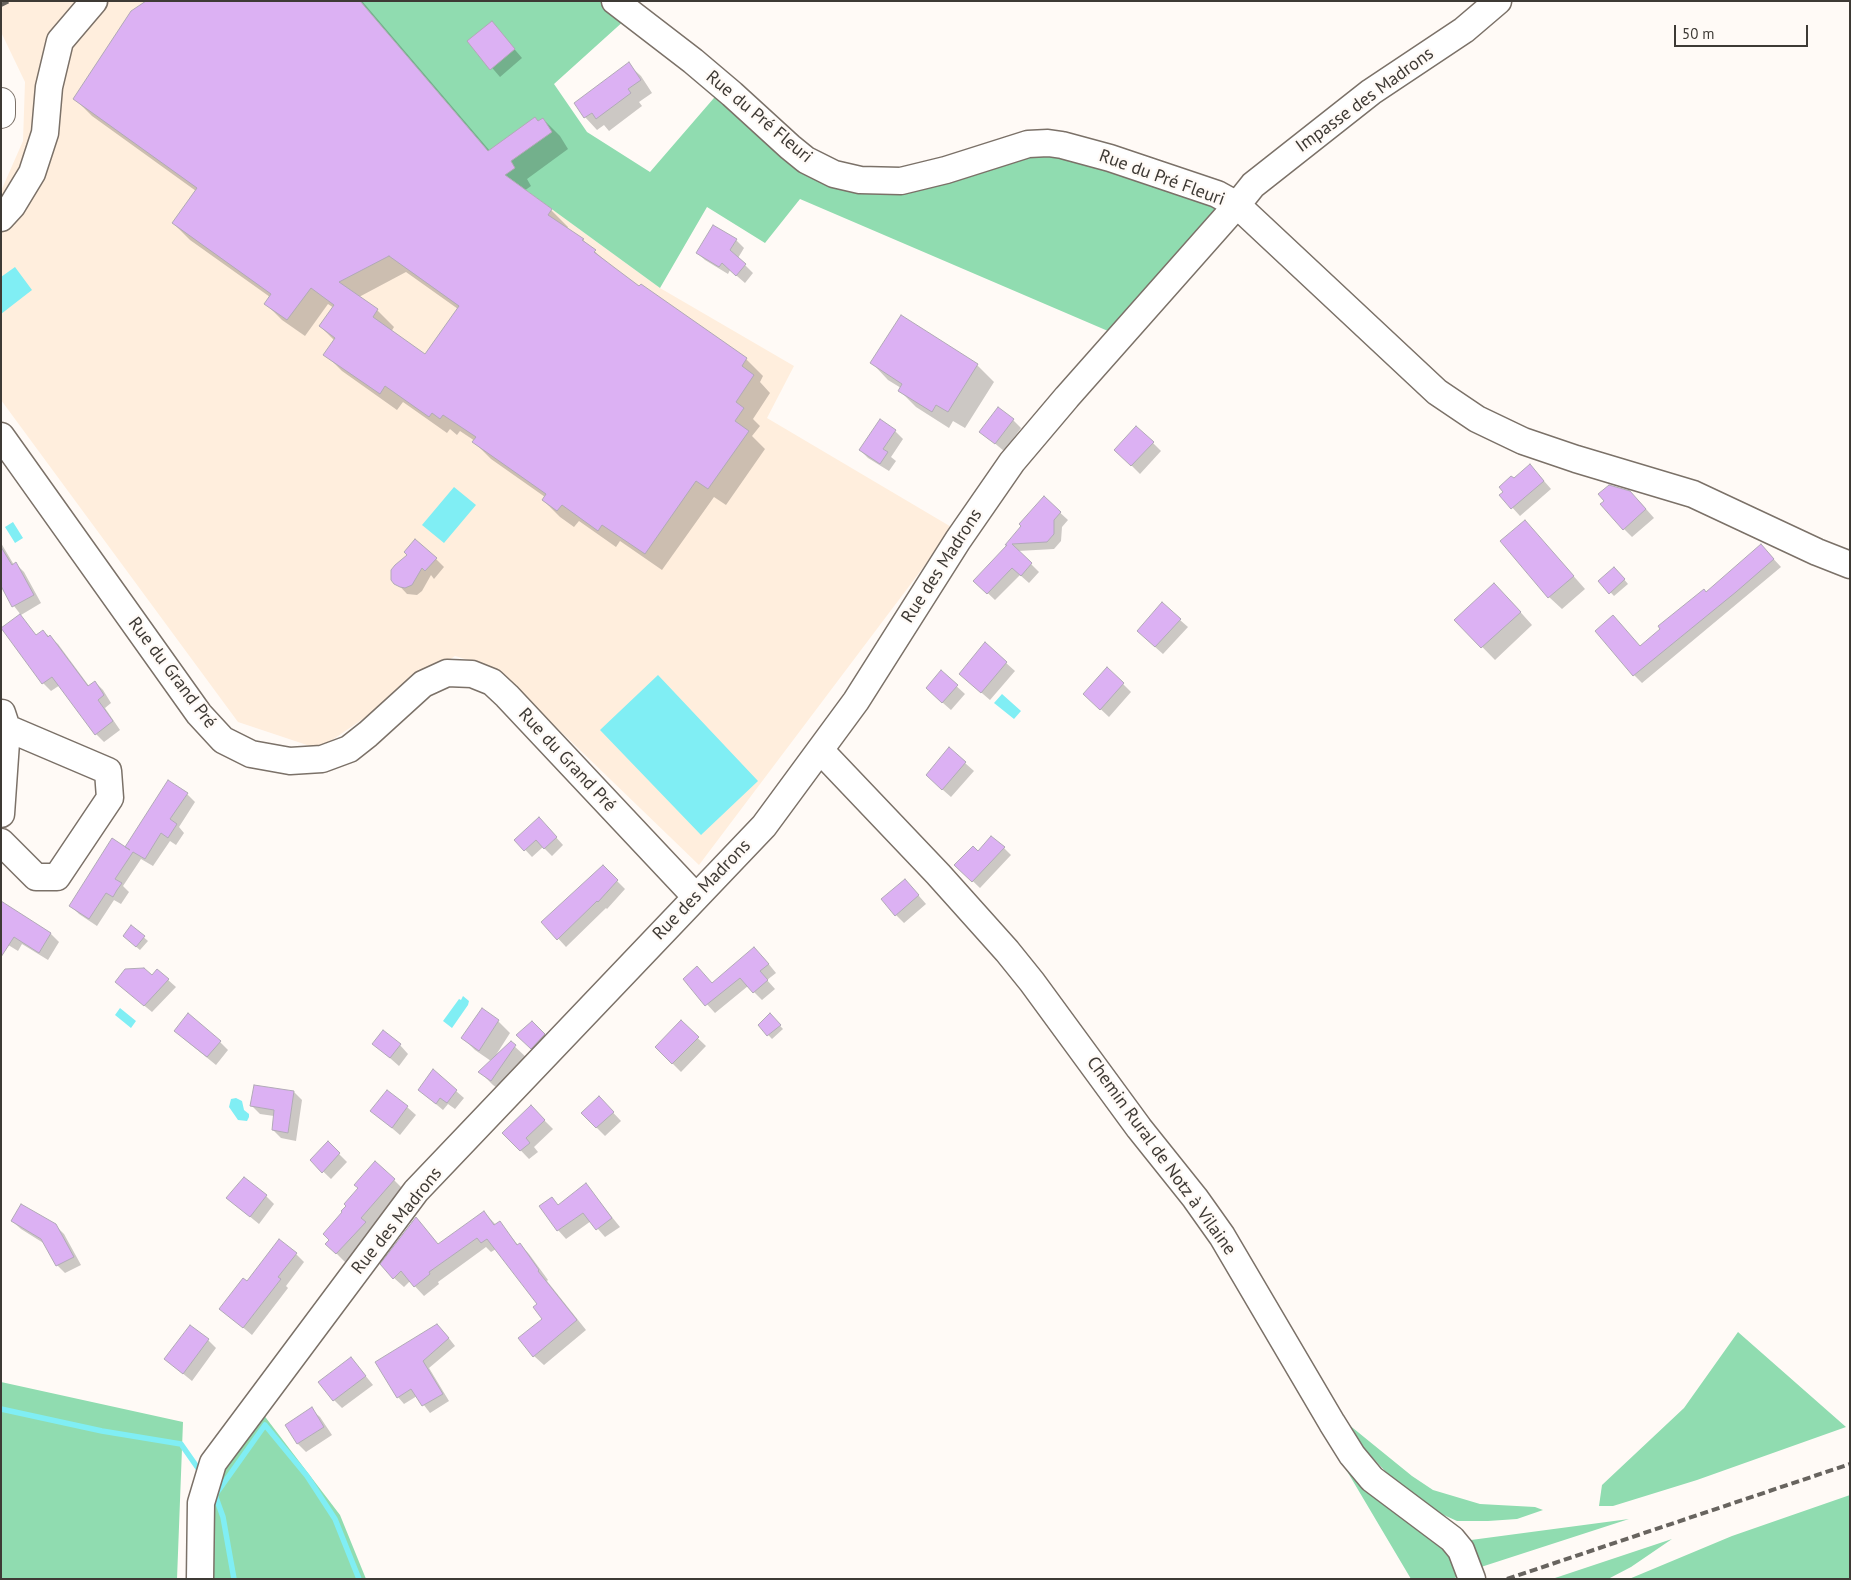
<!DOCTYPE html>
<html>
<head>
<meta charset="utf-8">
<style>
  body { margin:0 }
  #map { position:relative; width:1851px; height:1580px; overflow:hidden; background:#fffaf6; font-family:"PT Sans",sans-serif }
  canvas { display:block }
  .frame { position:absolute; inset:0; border:2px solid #3e3a35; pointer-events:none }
  .scale { position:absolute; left:1674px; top:25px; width:134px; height:22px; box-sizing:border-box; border:2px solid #3e3a35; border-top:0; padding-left:6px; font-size:15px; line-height:18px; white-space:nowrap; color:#3e3a35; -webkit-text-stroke:4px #fffaf6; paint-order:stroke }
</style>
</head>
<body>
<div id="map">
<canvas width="1851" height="1580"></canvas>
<div class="frame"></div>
<div class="scale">50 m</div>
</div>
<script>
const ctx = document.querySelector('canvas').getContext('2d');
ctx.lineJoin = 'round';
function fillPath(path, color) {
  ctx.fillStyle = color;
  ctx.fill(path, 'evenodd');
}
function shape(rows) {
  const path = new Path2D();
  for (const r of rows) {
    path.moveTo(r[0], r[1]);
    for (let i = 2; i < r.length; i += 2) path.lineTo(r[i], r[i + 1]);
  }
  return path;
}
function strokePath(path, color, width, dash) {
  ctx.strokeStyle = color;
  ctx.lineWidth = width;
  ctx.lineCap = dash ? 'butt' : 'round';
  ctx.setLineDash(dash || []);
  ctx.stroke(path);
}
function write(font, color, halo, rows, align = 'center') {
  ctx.font = font + ' "PT Sans",sans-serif';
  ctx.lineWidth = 4.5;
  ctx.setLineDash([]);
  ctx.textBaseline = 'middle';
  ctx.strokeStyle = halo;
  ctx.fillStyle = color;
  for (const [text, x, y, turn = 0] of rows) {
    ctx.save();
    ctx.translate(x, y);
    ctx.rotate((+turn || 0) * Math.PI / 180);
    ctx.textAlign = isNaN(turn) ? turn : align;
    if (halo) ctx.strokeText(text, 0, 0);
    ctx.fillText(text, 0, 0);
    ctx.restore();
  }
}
fillPath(shape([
  [1,1,360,1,483,145,505,175,660,288,794,366,767,418,953,528,699,865,495,668,455,656,319,749,238,722,1,400,1,191,23,141,25,82,1,32]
]), '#fed');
fillPath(shape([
  [360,1,604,1,626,19,554,84,587,132,650,172,720,91,829,178,1052,150,1211,200,1217,210,1108,331,800,199,765,243,707,207,660,288,505,175,483,145],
  [1738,1332,1846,1427,1697,1480,1613,1506,1599,1506,1602,1485,1684,1408],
  [1,1382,183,1422,177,1579,1,1579],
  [263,1414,340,1515,366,1579,210,1579,205,1562,216,1474],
  [1343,1420,1412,1476,1433,1490,1480,1504,1535,1507,1543,1510,1517,1519,1488,1521,1457,1521,1417,1503,1399,1486,1358,1442],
  [1341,1461,1441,1538,1462,1575,1452,1579,1411,1579],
  [1850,1495,1850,1579,1629,1579,1732,1536],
  [1629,1519,1481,1567,1471,1540],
  [1672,1539,1631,1567,1608,1579,1552,1579]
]), '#90dcb0');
fillPath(shape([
  [15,267,32,290,1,314,1,277],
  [454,487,476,505,444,543,422,525],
  [13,522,23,538,15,543,5,527],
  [658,675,758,781,701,835,600,730],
  [1002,694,1021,711,1014,719,994,703],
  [463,996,469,1001,468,1005,452,1028,443,1021,459,999,461,1000],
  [120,1008,136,1021,131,1028,115,1015],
  [236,1098,242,1101,244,1110,249,1114,249,1117,247,1121,238,1120,229,1107,231,1099]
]), '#80eef4');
fillPath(shape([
  [148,1,362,1,490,151,543,119,560,136,568,149,527,179,531,186,524,191,551,210,568,227,567,229,583,240,610,266,639,288,641,286,746,359,763,376,760,382,770,393,753,419,760,426,752,436,765,449,726,505,714,497,662,570,620,541,616,547,579,521,574,527,560,517,543,500,545,497,491,459,474,442,475,441,460,431,457,435,450,429,447,433,403,402,397,410,342,371,325,354,335,341,320,326,334,308,328,304,305,336,282,320,265,303,270,297,190,240,173,223,196,191,92,116,75,99],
  [406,272,458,309,426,356,391,332,394,327,377,310,359,297],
  [492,23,522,58,500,77,469,41],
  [628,64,641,76,652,93,639,102,642,106,609,131,604,125,597,130,585,117],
  [736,240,744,248,738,258,753,273,745,283,730,270,728,274,705,260,697,253],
  [901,317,977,365,994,382,965,428,953,421,949,428,916,407,900,391,901,388,888,380,872,363],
  [1013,420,1021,428,1004,451,981,432],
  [895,431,903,439,891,457,896,461,889,471,868,458,860,450],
  [1153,443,1161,451,1140,474,1124,458],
  [1538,474,1551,489,1520,516,1501,495,1514,480],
  [1044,498,1068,520,1062,527,1061,541,1054,549,1018,551,1039,572,1029,583,1020,575,995,600,975,581,1008,545],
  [1605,501,1639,501,1654,518,1632,537,1624,529],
  [1525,521,1585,589,1562,609,1549,597],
  [1,543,14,565,16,564,24,572,41,603,21,615,14,606,1,584],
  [1769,554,1781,567,1642,683,1634,675,1640,647,1706,593],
  [436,559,444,567,434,579,431,575,422,591,417,595,407,594,393,579],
  [1618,572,1628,584,1614,596,1600,581],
  [1507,597,1532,625,1495,660,1456,620],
  [20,615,37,636,43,631,58,644,89,686,95,682,103,690,111,703,105,708,120,730,104,742,96,734,60,685,51,691,43,683,3,628],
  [1180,620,1188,627,1163,654,1146,639],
  [985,644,1015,671,990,700,969,682],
  [941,672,965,694,951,710,935,696],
  [1123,684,1131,692,1109,717,1093,702],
  [965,763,974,771,951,797,935,783],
  [187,794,195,802,179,827,184,833,176,845,170,841,153,866,141,859,123,886,129,892,121,904,114,900,97,926,79,914,71,906,130,851],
  [546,826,563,845,552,856,543,847,532,857,516,840],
  [1004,848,1011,855,980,888,956,865,979,853],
  [603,867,625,889,607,909,606,908,566,947,543,922],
  [913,889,926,904,904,923,896,915],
  [1,903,51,934,59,942,48,960,22,944,18,951,5,943],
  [132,927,148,941,140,950,128,940],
  [763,957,776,973,767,980,775,989,762,1000,748,986,715,1013,684,979,712,984],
  [157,970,176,987,152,1012,124,989,152,976],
  [770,1015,783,1029,772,1039,759,1025],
  [498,1021,510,1033,496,1055,511,1043,528,1059,504,1093,493,1085,480,1072,491,1061,475,1050,463,1038],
  [532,1022,553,1043,540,1056,518,1036],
  [681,1022,706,1046,681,1072,656,1047],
  [184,1039,220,1042,228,1050,216,1065],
  [374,1044,400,1045,408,1054,399,1066],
  [419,1090,456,1091,464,1098,455,1109,448,1104,443,1110],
  [294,1092,302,1100,296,1141,281,1138,273,1130,274,1116,260,1114,252,1106],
  [607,1106,621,1121,605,1136,582,1113],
  [407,1107,416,1115,400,1135,372,1111],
  [531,1107,553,1129,534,1147,538,1152,529,1159,504,1133],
  [328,1143,347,1162,331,1179,311,1160],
  [394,1180,405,1191,347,1264,327,1244],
  [586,1185,620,1227,605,1237,591,1221,566,1239,558,1230,552,1199,559,1206],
  [266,1196,274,1204,259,1224,227,1198],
  [484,1212,496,1225,500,1223,518,1245,520,1244,529,1254,548,1280,547,1281,586,1330,544,1365,534,1356,544,1319,538,1304,496,1249,491,1252,486,1247,438,1282,439,1284,424,1296,410,1281,404,1287,394,1278,416,1219,439,1245],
  [12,1221,55,1225,64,1234,81,1265,65,1273,57,1265,45,1244,21,1229],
  [296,1254,304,1262,286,1286,288,1288,252,1335,221,1309,247,1282],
  [444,1332,455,1346,429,1368,449,1401,430,1413,417,1396,404,1404,398,1397,377,1362],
  [208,1340,216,1348,192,1381,165,1359],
  [351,1358,373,1385,342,1408,334,1400],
  [311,1409,320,1417,332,1435,306,1452,298,1444,286,1425]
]), '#0003');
strokePath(shape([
  [1,1409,102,1431,181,1444,202,1474],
  [214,1492,223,1517,234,1579],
  [216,1494,265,1425,307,1476,335,1519,359,1579]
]), '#80eef4', 5.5);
const building = shape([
  [146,1,360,1,488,151,535,117,538,121,543,118,552,132,511,161,515,168,505,175,552,209,548,215,584,239,582,240,596,250,594,252,615,268,639,286,641,284,747,358,742,366,754,375,736,402,744,408,735,421,749,431,708,489,696,481,645,554,602,525,598,531,562,505,557,511,542,500,546,494,472,442,476,437,443,415,440,419,432,413,429,417,385,386,380,394,323,355,335,338,319,326,334,305,311,288,287,320,264,304,271,294,172,223,197,188,73,99,131,11,146,1],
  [389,256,459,306,425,354,373,317,378,309,339,282,389,256],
  [492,21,515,49,490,70,467,41,492,21],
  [629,62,641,80,628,89,631,93,596,119,592,113,584,118,574,103,629,62],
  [713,225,737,239,730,250,746,264,736,276,722,263,719,267,696,253,713,225],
  [901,315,978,364,948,412,936,405,932,412,898,391,902,384,870,363,901,315],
  [998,407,1014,419,995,444,979,432,998,407],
  [880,419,896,430,883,449,888,452,880,464,859,450,880,419],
  [1136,426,1154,442,1131,466,1114,450,1136,426],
  [1530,464,1544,481,1511,509,1499,495,1503,492,1499,487,1511,476,1514,478,1530,464],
  [1609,485,1630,491,1646,509,1623,530,1600,504,1604,501,1598,494,1609,485],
  [1044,496,1061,512,1054,520,1054,534,1047,542,1012,544,1032,563,1021,576,1012,568,987,594,973,581,1007,545,1005,545,1021,526,1019,524,1044,496],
  [1525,520,1574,576,1548,598,1500,541,1525,520],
  [415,539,437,558,425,571,422,568,412,585,405,588,400,587,394,584,391,580,391,570,395,565,407,555,404,552,415,539],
  [1761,544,1774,559,1736,592,1633,676,1595,631,1613,615,1640,646,1660,629,1658,626,1704,589,1706,592,1761,544],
  [1,547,12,565,16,562,34,595,12,607,1,586,1,547],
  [1614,567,1625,579,1609,594,1598,581,1614,567],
  [1494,583,1521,612,1481,648,1454,620,1494,583],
  [1162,602,1181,619,1155,647,1137,631,1162,602],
  [20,614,36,635,43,630,48,637,50,635,88,686,95,681,104,695,98,700,113,721,95,735,52,677,42,684,1,628,20,614],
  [985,642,1007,662,981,693,959,674,985,642],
  [1107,667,1124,683,1100,710,1083,694,1107,667],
  [941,670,958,685,942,703,926,688,941,670],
  [949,747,966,762,942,790,926,775,949,747],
  [168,780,188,793,170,819,177,824,168,838,161,833,145,859,133,852,115,879,122,883,117,890,113,897,106,893,89,919,69,906,112,838,130,850,125,847,168,780],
  [539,817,557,837,544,849,536,840,524,851,514,840,539,817],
  [991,836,1005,847,972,882,954,865,973,846,978,851,991,836],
  [603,865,618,880,598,902,597,901,557,940,541,922,603,865],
  [905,879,919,895,895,916,881,899,905,879],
  [1,901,51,933,39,953,14,937,1,957,1,901],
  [131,925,145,936,136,947,123,936,131,925],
  [754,947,769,964,760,971,768,980,753,993,740,978,705,1006,683,979,697,966,712,983,754,947],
  [144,968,152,975,157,969,169,979,144,1006,115,982,125,969,144,968],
  [482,1008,499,1020,479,1051,461,1038,482,1008],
  [188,1013,221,1041,207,1057,174,1031,188,1013],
  [770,1013,781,1025,767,1036,758,1025,770,1013],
  [681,1020,699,1037,672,1064,655,1047,681,1020],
  [532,1021,545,1034,531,1049,516,1035,532,1021],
  [383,1030,401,1044,390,1058,372,1044,383,1030],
  [511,1041,516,1045,491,1081,478,1072,511,1041],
  [433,1069,457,1090,447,1103,440,1098,436,1104,418,1090,433,1069],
  [254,1085,294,1091,288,1133,272,1130,274,1110,250,1106,254,1085],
  [387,1090,408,1106,392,1128,370,1111,387,1090],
  [599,1096,614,1112,596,1128,581,1113,599,1096],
  [531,1105,545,1120,526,1138,530,1143,520,1151,502,1133,531,1105],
  [328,1141,340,1153,322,1173,310,1160,328,1141],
  [375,1161,395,1179,361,1218,366,1222,336,1254,325,1244,329,1240,323,1234,342,1212,341,1211,346,1206,344,1204,358,1188,354,1185,375,1161],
  [244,1177,267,1195,250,1217,226,1198,244,1177],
  [586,1183,612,1218,596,1230,583,1213,557,1231,539,1206,552,1197,558,1205,586,1183],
  [21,1204,56,1224,74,1257,56,1266,41,1239,11,1221,21,1204],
  [484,1211,494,1225,500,1221,517,1245,520,1243,539,1270,538,1271,577,1320,533,1357,518,1338,542,1319,533,1307,537,1304,487,1239,481,1243,477,1238,429,1272,430,1274,414,1287,401,1271,393,1279,380,1264,416,1217,438,1244,484,1211],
  [279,1239,297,1253,278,1277,281,1279,243,1328,219,1309,243,1278,247,1281,279,1239],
  [437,1324,449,1338,423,1361,443,1394,422,1406,411,1389,397,1398,375,1362,437,1324],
  [190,1325,209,1339,183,1374,164,1359,190,1325],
  [351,1357,366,1376,333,1401,318,1382,351,1357],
  [312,1407,324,1427,297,1444,285,1425,312,1407]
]);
fillPath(building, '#dcb1f3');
strokePath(building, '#b1aab6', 1);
const minor = shape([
  [615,1,693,61,732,94,790,147,806,160,834,174,860,180,901,181,946,170,1028,144,1048,143,1062,145,1110,158,1217,194,1237,205,1437,392,1477,419,1523,441,1576,459,1693,494,1817,552,1850,565],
  [1,218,12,206,32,173,45,133,49,87,60,41,94,1],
  [1,436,199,714,223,740,251,754,290,761,322,759,349,749,368,734,423,684,447,673,472,674,492,682,507,696,696,897],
  [820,750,938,874,1007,951,1032,982,1139,1128,1195,1198,1222,1236,1332,1423,1352,1455,1372,1479,1452,1539,1461,1550,1472,1579],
  [1,814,7,728,2,713],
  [1,842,36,877,57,877,110,798,108,771,7,728],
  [200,1579,201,1503,213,1463,416,1191,764,826,856,701,958,540,1012,462,1067,397,1237,205,1253,185,1371,92,1464,30,1498,1]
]);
const major = shape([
  [1,102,1,114]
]);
strokePath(minor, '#7b7168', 29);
strokePath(major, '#7b7168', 30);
strokePath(minor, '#fff', 26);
strokePath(major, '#fff', 28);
strokePath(shape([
  [1,5,9,1],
  [1507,1579,1850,1464]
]), '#68645f', 4, [8, 4]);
write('18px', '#3e3a35', '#fffaf6', [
  ["Impasse des Madrons",1365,100,-36],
  ["Rue du Pré Fleuri",759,117,40],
  ["Rue du Pré Fleuri",1162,178,20],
  ["Rue des Madrons",942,566,-57],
  ["Rue du Grand Pré",172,673,53],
  ["Rue du Grand Pré",567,760,47],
  ["Rue des Madrons",702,890,-46],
  ["Chemin Rural de Notz à Vilaine",1161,1156,54],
  ["Rue des Madrons",397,1221,-51]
]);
</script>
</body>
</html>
